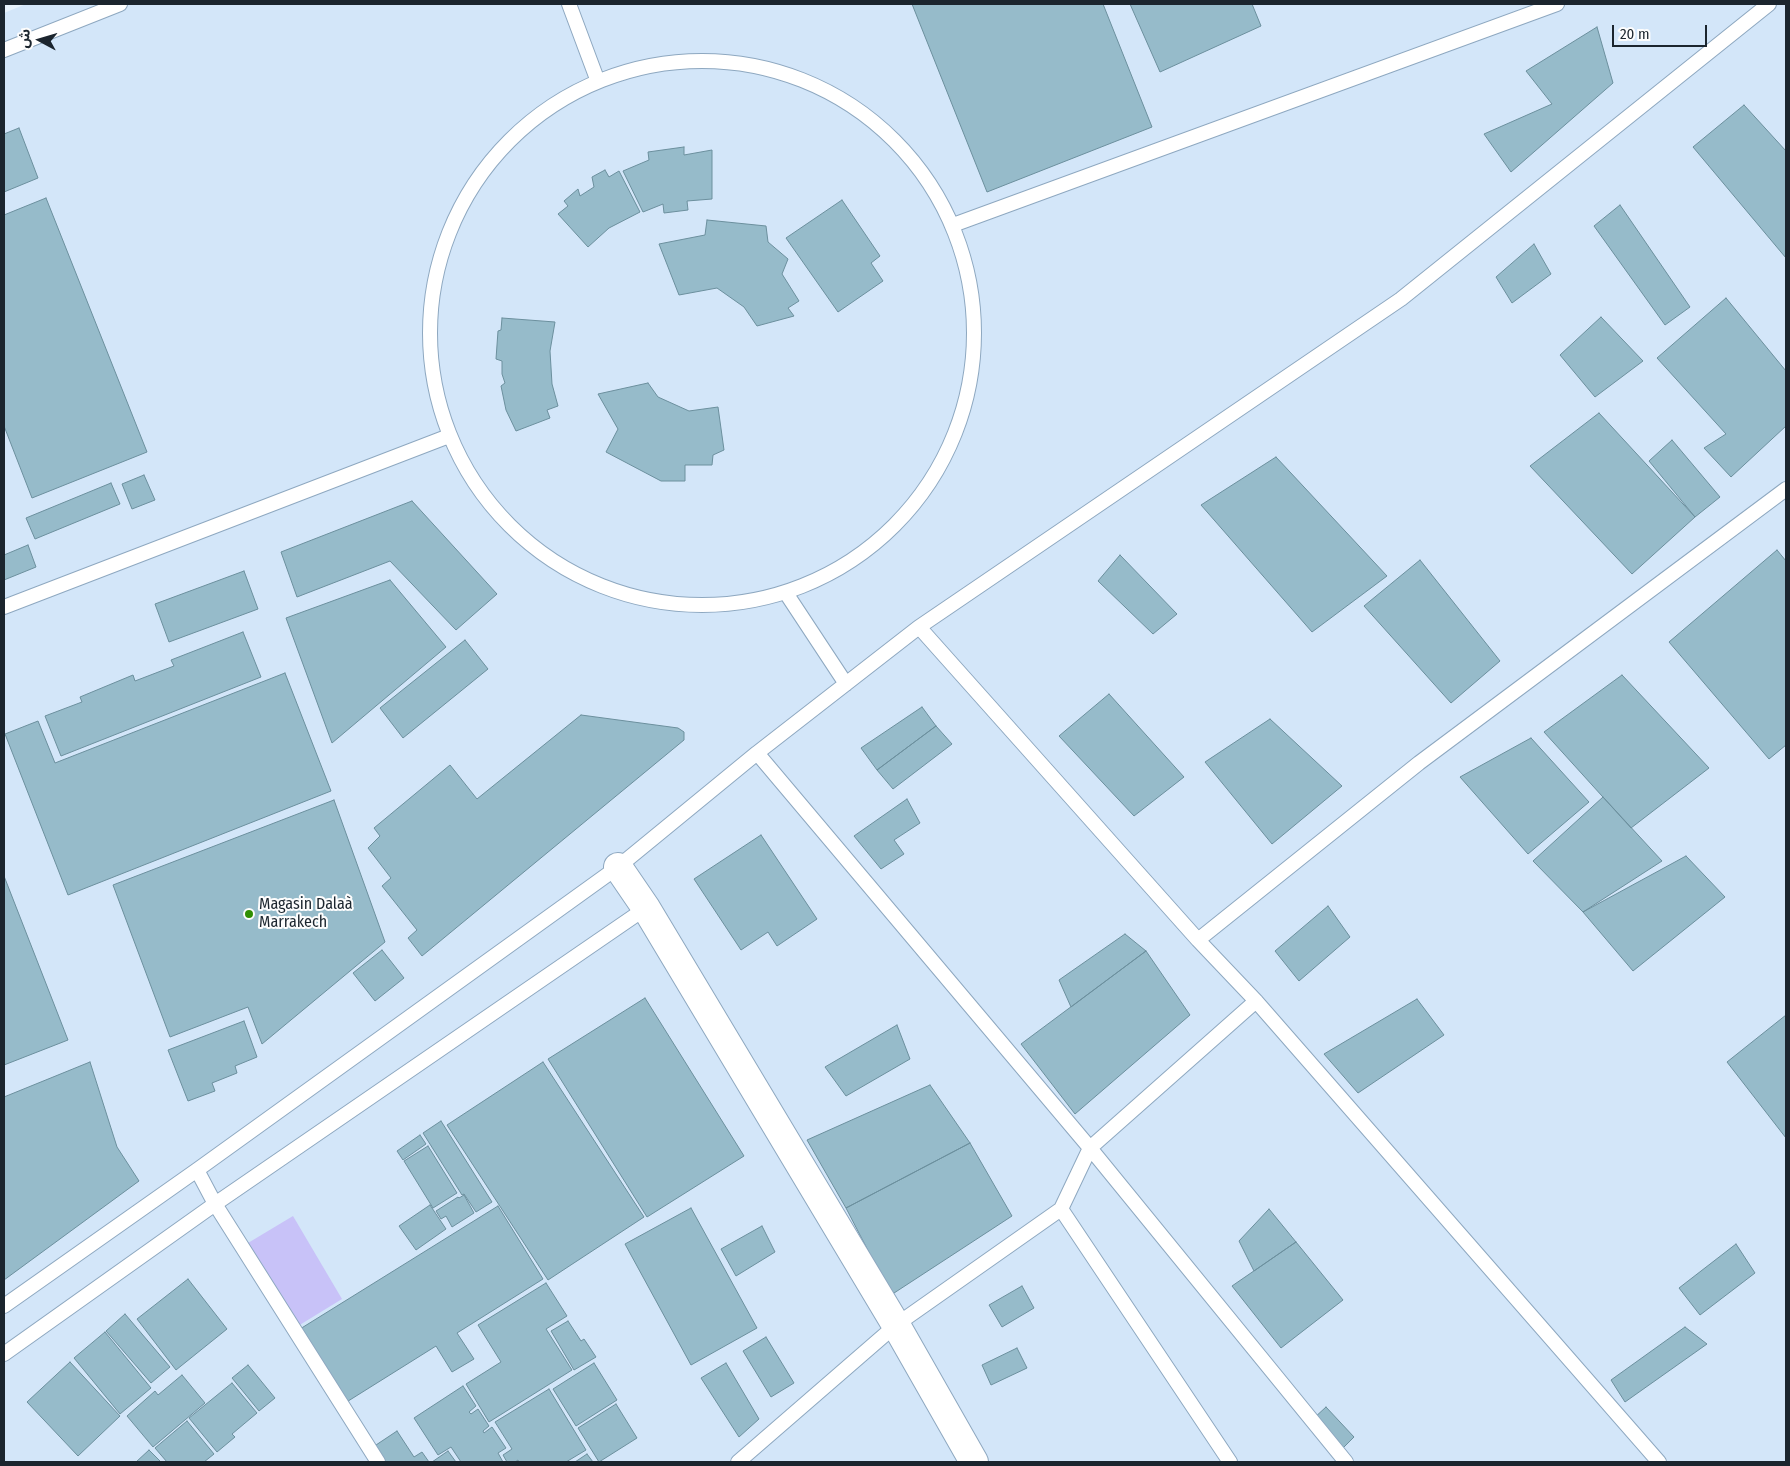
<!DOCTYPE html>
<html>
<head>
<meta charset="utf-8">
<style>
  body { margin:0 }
  #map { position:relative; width:1790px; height:1466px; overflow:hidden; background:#e7f2fc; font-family:"Fira Sans Condensed","Noto Sans Arabic",sans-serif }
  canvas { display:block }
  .frame { position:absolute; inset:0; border:5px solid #1b252e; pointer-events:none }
  .north { position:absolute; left:15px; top:15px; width:50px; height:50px; -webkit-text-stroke:4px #fdfdfd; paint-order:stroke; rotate:276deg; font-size:14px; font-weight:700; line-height:20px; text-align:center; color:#1b252e }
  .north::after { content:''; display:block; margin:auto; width:18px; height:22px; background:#1b252e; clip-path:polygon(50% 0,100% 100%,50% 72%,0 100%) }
  .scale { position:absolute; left:1612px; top:25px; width:95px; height:22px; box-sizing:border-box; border:2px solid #1b252e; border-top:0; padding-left:6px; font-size:15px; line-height:18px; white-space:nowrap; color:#1b252e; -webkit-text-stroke:4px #fdfdfd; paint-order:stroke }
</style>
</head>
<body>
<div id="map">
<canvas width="1790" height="1466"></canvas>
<div class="frame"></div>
<div class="north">ش</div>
<div class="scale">20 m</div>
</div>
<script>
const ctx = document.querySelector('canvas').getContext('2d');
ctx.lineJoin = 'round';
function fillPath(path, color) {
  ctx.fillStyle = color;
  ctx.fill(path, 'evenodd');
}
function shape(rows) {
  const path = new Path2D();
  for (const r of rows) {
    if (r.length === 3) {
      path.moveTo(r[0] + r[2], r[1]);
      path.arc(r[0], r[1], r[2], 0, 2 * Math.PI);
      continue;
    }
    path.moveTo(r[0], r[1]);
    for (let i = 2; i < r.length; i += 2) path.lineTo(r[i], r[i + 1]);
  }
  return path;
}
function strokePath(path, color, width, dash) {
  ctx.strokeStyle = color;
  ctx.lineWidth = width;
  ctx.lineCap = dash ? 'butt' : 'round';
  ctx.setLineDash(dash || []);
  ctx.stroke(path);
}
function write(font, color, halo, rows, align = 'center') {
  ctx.font = font + ' "Fira Sans Condensed",sans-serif';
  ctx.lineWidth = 4;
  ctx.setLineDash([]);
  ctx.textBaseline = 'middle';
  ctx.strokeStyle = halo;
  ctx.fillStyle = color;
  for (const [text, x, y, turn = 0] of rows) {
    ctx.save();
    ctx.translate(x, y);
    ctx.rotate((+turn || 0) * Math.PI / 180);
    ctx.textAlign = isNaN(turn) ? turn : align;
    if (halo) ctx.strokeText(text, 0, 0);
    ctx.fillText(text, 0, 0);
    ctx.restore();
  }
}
fillPath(shape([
  [26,4,1786,4,1786,1462,4,1462,4,13]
]), '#d3e6f9');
fillPath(shape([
  [293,1216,342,1299,298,1326,248,1243]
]), '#c8c2f8');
const building = shape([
  [912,4,1103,4,1152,127,987,192,912,4],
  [1130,4,1252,4,1261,26,1160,72,1130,4],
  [1597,27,1613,83,1511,172,1484,134,1552,104,1526,71,1597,27],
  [1744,105,1786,151,1786,258,1693,147,1744,105],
  [19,128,38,178,4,192,4,134,19,128],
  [684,147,684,155,712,150,712,199,687,201,688,210,664,213,663,204,643,212,623,171,649,160,648,152,684,147],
  [605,170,609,177,619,171,640,212,609,228,588,247,558,214,568,206,564,201,578,189,580,196,594,187,592,177,605,170],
  [46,198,147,452,32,498,4,426,4,215,46,198],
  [842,200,880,256,871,263,883,281,838,312,786,238,842,200],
  [1620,205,1690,307,1665,325,1594,226,1620,205],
  [707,220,766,226,768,242,788,259,782,274,799,301,788,308,794,316,757,326,744,307,717,288,679,295,659,244,705,235,707,220],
  [1534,244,1551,274,1512,303,1496,277,1534,244],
  [1726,298,1786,371,1786,426,1731,477,1704,448,1726,434,1657,358,1726,298],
  [1601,317,1643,361,1595,397,1560,355,1601,317],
  [502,318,555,322,550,351,552,384,558,406,547,410,550,418,516,431,506,410,501,386,505,383,502,374,502,361,496,359,498,331,501,330,502,318],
  [648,383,658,397,689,411,718,407,724,450,713,455,712,465,685,465,685,481,661,481,606,452,618,429,598,394,648,383],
  [1599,413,1695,517,1632,574,1530,466,1599,413],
  [1672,440,1720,497,1695,517,1649,461,1672,440],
  [1276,457,1387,576,1312,632,1201,505,1276,457],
  [144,475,155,500,132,509,122,484,144,475],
  [111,483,120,504,35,539,26,518,111,483],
  [412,501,497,594,456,630,390,561,297,597,281,552,412,501],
  [28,545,36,567,4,580,4,555,28,545],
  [1777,550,1786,561,1786,745,1769,759,1669,642,1777,550],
  [1120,555,1177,614,1153,634,1098,581,1120,555],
  [1420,560,1500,661,1451,703,1364,606,1420,560],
  [244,571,258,609,169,642,155,604,244,571],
  [390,580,446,647,332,743,286,618,390,580],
  [243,632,261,677,61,756,45,716,82,702,80,697,133,675,135,681,174,666,171,660,243,632],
  [465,640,488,669,403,738,380,708,465,640],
  [285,673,331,791,68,895,5,734,38,721,55,763,285,673],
  [1622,675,1709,768,1631,828,1544,732,1622,675],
  [1109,694,1184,777,1134,816,1059,736,1109,694],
  [922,707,936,726,877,770,861,748,922,707],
  [581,715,678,728,684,732,684,740,422,956,408,938,417,930,382,886,391,878,368,848,380,836,374,828,450,765,477,799,581,715],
  [1270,719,1342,786,1272,844,1205,762,1270,719],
  [936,726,952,744,893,789,877,770,936,726],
  [1531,738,1589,802,1528,854,1460,777,1531,738],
  [1603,797,1662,861,1583,912,1533,861,1603,797],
  [907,799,920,823,894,840,904,854,881,869,854,836,907,799],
  [334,800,385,942,262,1044,248,1007,170,1037,113,885,334,800],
  [761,835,817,919,777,946,768,932,741,950,694,879,761,835],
  [1686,856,1725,897,1633,971,1583,912,1686,856],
  [4,876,68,1040,4,1065,4,876],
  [1328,906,1350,937,1299,981,1275,951,1328,906],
  [1125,934,1146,951,1071,1007,1059,980,1125,934],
  [382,950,404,978,375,1001,353,973,382,950],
  [1146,951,1190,1015,1075,1114,1021,1044,1146,951],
  [645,998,744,1156,647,1217,548,1059,645,998],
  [1417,999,1444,1035,1358,1093,1324,1054,1417,999],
  [1786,1015,1786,1138,1727,1062,1786,1015],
  [244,1021,257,1057,235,1066,237,1073,212,1083,215,1091,188,1101,168,1050,244,1021],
  [897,1025,910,1059,846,1096,825,1067,897,1025],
  [90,1062,117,1147,139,1181,4,1280,4,1097,90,1062],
  [543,1062,644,1217,548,1280,447,1125,543,1062],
  [930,1085,970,1143,846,1208,807,1140,930,1085],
  [441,1121,492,1202,476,1212,464,1194,462,1195,423,1133,441,1121],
  [420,1135,426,1144,403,1160,397,1151,420,1135],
  [970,1143,1012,1216,891,1295,846,1208,970,1143],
  [428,1146,457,1193,433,1208,404,1161,428,1146],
  [464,1195,474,1213,452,1227,446,1216,441,1219,436,1211,458,1197,459,1198,464,1195],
  [430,1205,446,1229,416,1250,399,1226,430,1205],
  [498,1206,543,1279,457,1333,474,1359,452,1372,436,1346,345,1403,300,1329,498,1206],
  [691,1208,757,1328,691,1365,625,1244,691,1208],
  [1269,1209,1296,1242,1254,1271,1239,1241,1269,1209],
  [762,1226,775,1252,736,1276,721,1249,762,1226],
  [1296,1242,1343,1300,1281,1348,1232,1286,1296,1242],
  [1736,1244,1755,1273,1700,1315,1679,1288,1736,1244],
  [188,1279,227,1329,176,1370,137,1319,188,1279],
  [546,1283,567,1316,546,1329,572,1370,489,1422,466,1384,501,1362,478,1325,546,1283],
  [1022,1286,1034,1308,1002,1327,989,1305,1022,1286],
  [125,1314,170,1367,151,1383,106,1331,125,1314],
  [568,1321,581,1341,584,1339,596,1357,574,1370,551,1331,568,1321],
  [1685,1327,1707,1344,1625,1402,1611,1380,1685,1327],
  [105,1332,151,1388,120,1414,74,1358,105,1332],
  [766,1337,794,1383,771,1397,743,1351,766,1337],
  [1017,1348,1027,1368,991,1385,982,1365,1017,1348],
  [70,1362,120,1416,78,1456,27,1402,70,1362],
  [594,1363,617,1400,576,1426,553,1389,594,1363],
  [726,1363,759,1419,739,1437,701,1378,726,1363],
  [248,1365,275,1398,259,1411,232,1378,248,1365],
  [182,1375,205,1403,153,1447,127,1416,155,1391,158,1395,182,1375],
  [232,1383,257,1413,232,1434,235,1437,217,1452,189,1418,232,1383],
  [463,1386,476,1406,469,1412,471,1414,478,1409,489,1426,483,1431,484,1433,492,1427,506,1448,498,1453,503,1462,461,1462,451,1447,438,1455,414,1418,463,1386],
  [549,1389,586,1450,566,1462,519,1462,518,1460,515,1462,507,1462,503,1455,512,1449,495,1422,549,1389],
  [616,1404,637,1438,599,1462,578,1428,616,1404],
  [1326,1407,1354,1437,1341,1450,1313,1419,1326,1407],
  [187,1421,214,1454,204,1462,167,1462,155,1448,187,1421],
  [397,1431,414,1457,422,1452,429,1462,383,1462,373,1447,397,1431],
  [149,1450,161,1462,136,1462,149,1450],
  [448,1451,456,1462,432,1462,448,1451],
  [587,1454,593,1462,575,1462,587,1454]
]);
fillPath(building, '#96bbca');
strokePath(building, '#6c909e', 1);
const lane = shape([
  [569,4,597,79],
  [4,50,120,4],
  [702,333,272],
  [953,225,1557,4],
  [786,593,846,684],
  [4,607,449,436],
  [919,627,1198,940,1256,1001,1659,1462],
  [757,753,1090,1148,1346,1462],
  [1198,940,1419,763,1786,489],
  [197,1170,215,1204,378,1462],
  [1061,1209,1230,1462],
  [4,1306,197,1170,618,867,757,753,919,627,1401,299,1769,4],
  [4,1354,215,1204,646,908],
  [738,1462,896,1325,1061,1209,1090,1148,1256,1001]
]);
const street = shape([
  [618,867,646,908,896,1325,974,1462]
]);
strokePath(lane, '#8ea8c0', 16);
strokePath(street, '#8ea8c0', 30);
strokePath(lane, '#fff', 14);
strokePath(street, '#fff', 28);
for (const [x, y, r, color] of [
  [249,914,5,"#2f8e02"]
]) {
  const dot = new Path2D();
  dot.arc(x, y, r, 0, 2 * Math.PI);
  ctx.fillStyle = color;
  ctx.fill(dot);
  strokePath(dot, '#fdfdfd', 2);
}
write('16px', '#1b252e', '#fdfdfd', [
  ["Magasin Dalaà",259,905],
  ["Marrakech",259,923]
], 'left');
</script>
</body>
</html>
